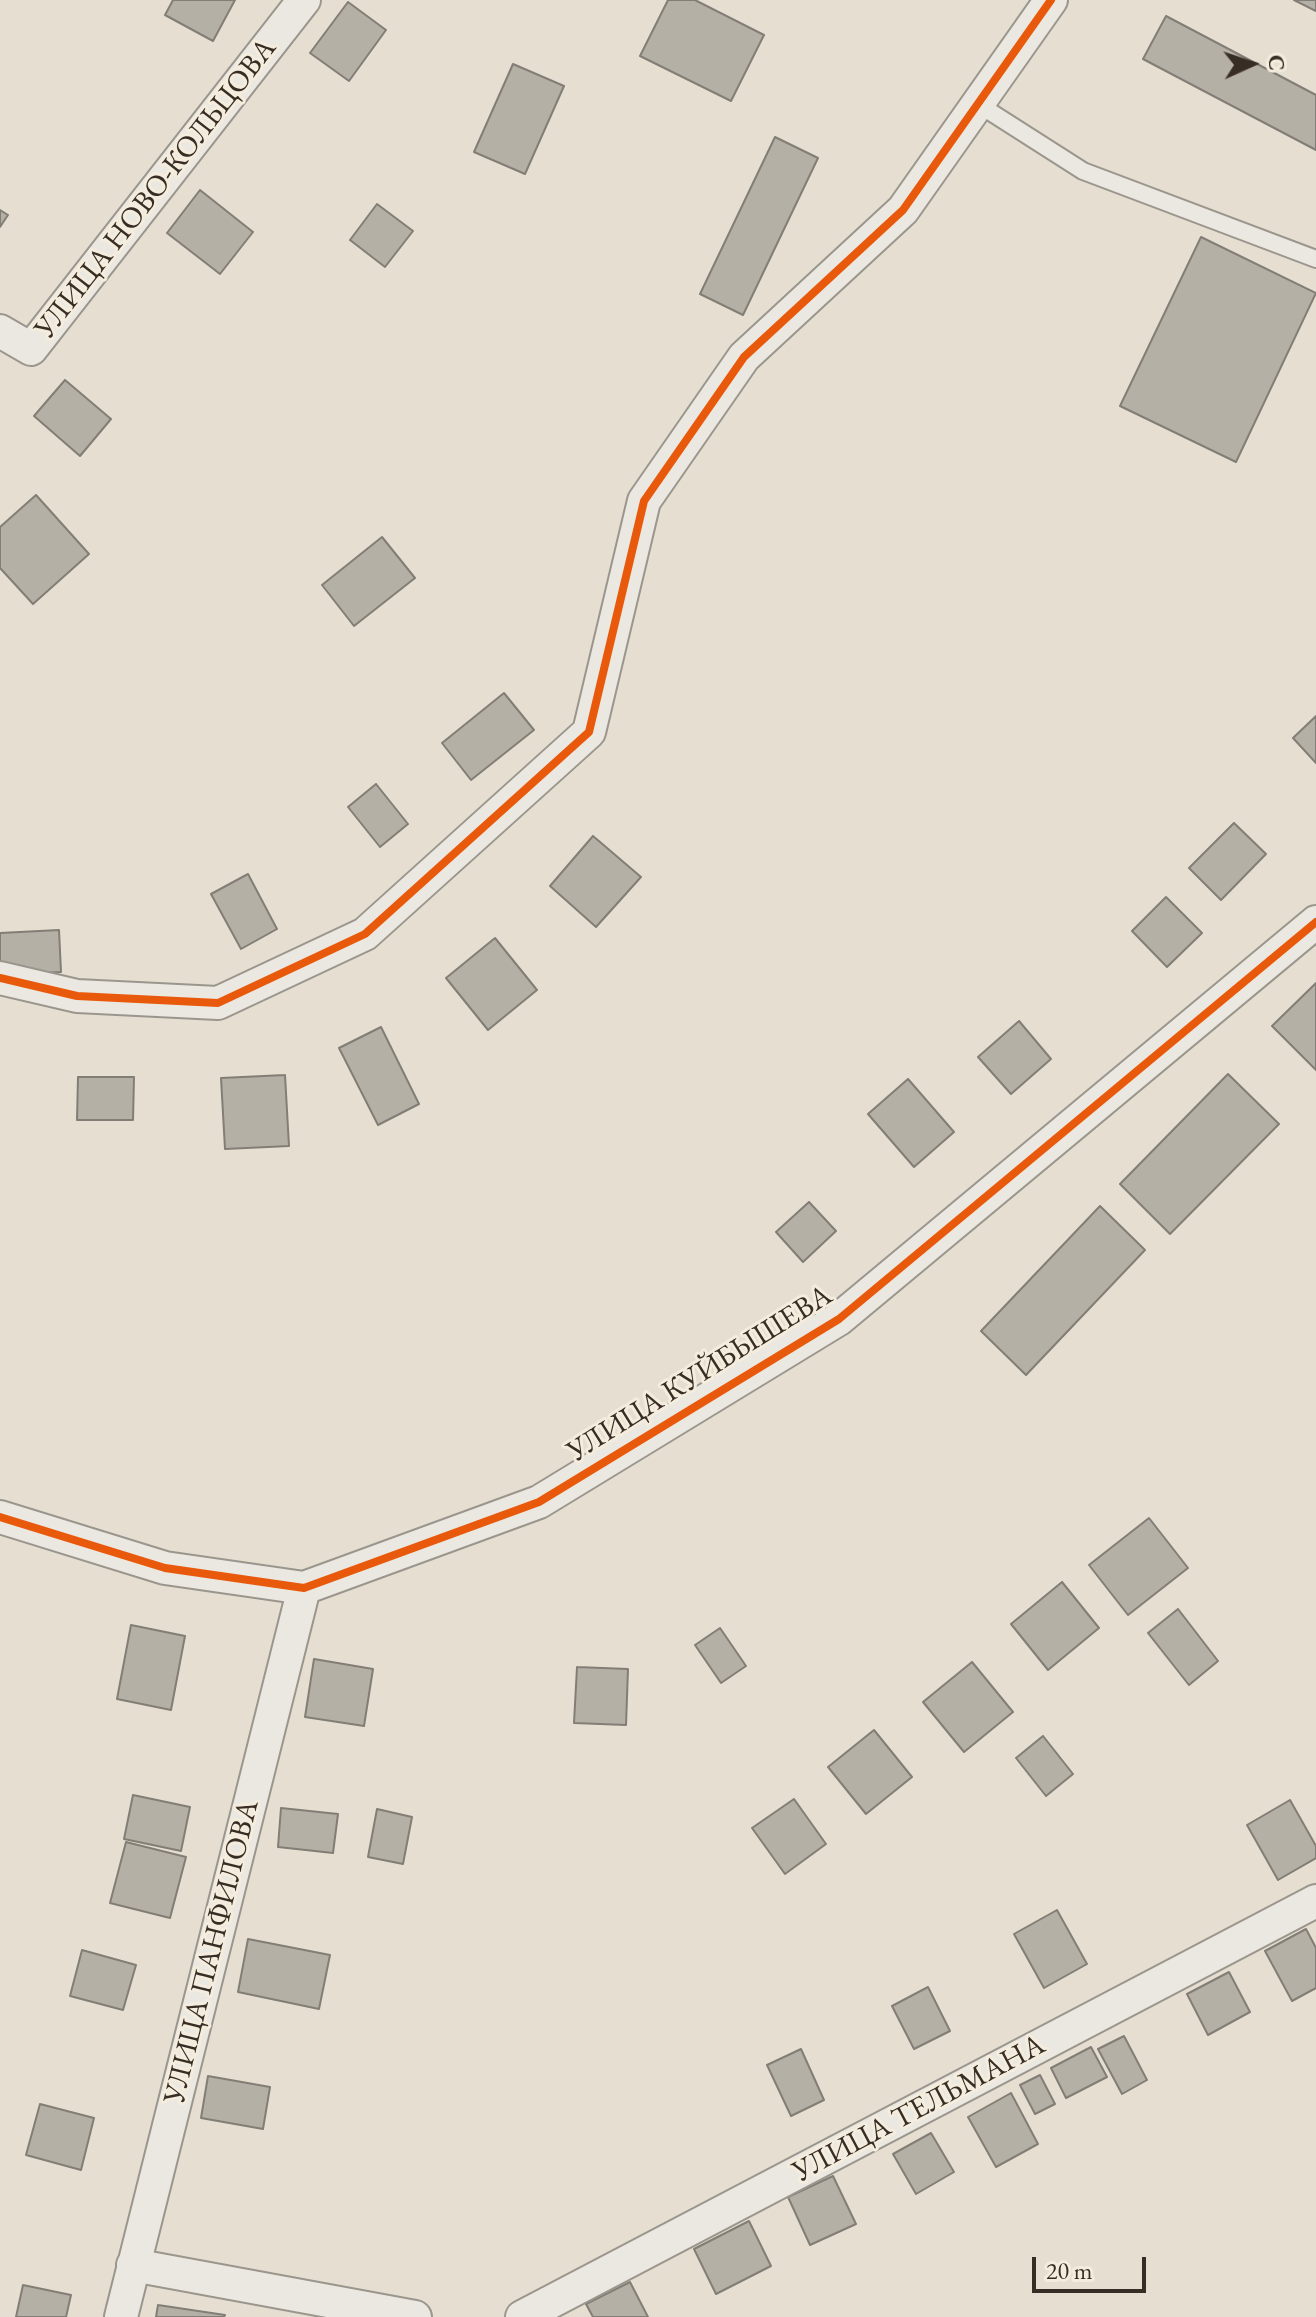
<!DOCTYPE html>
<html>
<head>
<meta charset="utf-8">
<style>
  body { margin:0 }
  #map { position:relative; width:1316px; height:2317px; overflow:hidden; background:#e6dfd1; font-family:"EB Garamond",serif }
  canvas { display:block }
  .north { position:absolute; left:1212px; top:24px; width:80px; height:80px; -webkit-text-stroke:6px #f4ecdc; paint-order:stroke; rotate:87deg; font-size:22px; font-weight:700; line-height:32px; text-align:center; color:#372d25 }
  .north::after { content:''; display:block; margin:auto; width:28px; height:36px; background:#372d25; clip-path:polygon(50% 0,100% 100%,50% 72%,0 100%) }
  .scale { position:absolute; left:1032px; top:2257px; width:114px; height:36px; box-sizing:border-box; border:4px solid #372d25; border-top:0; padding-left:10px; font-size:24px; line-height:28px; white-space:nowrap; color:#372d25; -webkit-text-stroke:6px #f4ecdc; paint-order:stroke }
</style>
</head>
<body>
<div id="map">
<canvas width="1316" height="2317"></canvas>
<div class="north">С</div>
<div class="scale">20 m</div>
</div>
<script>
const ctx = document.querySelector('canvas').getContext('2d');
ctx.lineJoin = 'round';
function fillPath(path, color) {
  ctx.fillStyle = color;
  ctx.fill(path, 'evenodd');
}
function shape(rows) {
  const path = new Path2D();
  for (const r of rows) {
    path.moveTo(r[0], r[1]);
    for (let i = 2; i < r.length; i += 2) path.lineTo(r[i], r[i + 1]);
  }
  return path;
}
function strokePath(path, color, width, dash) {
  ctx.strokeStyle = color;
  ctx.lineWidth = width;
  ctx.lineCap = dash ? 'butt' : 'round';
  ctx.setLineDash(dash || []);
  ctx.stroke(path);
}
function write(font, color, halo, rows, align = 'center') {
  ctx.font = font + ' "EB Garamond",serif';
  ctx.lineWidth = 6;
  ctx.setLineDash([]);
  ctx.textBaseline = 'middle';
  ctx.strokeStyle = halo;
  ctx.fillStyle = color;
  for (const [text, x, y, turn = 0] of rows) {
    ctx.save();
    ctx.translate(x, y);
    ctx.rotate((+turn || 0) * Math.PI / 180);
    ctx.textAlign = isNaN(turn) ? turn : align;
    if (halo) ctx.strokeText(text, 0, 0);
    ctx.fillText(text, 0, 0);
    ctx.restore();
  }
}
const building = shape([
  [173,0,235,0,213,41,165,15,173,0],
  [668,0,695,0,764,35,731,101,640,56,668,0],
  [1294,0,1316,0,1316,11,1294,0],
  [348,2,386,30,349,81,310,53,348,2],
  [1166,16,1316,95,1316,150,1143,59,1166,16],
  [513,64,564,86,525,174,474,152,513,64],
  [775,137,818,158,743,315,700,294,775,137],
  [200,190,253,232,220,274,167,233,200,190],
  [377,204,413,231,385,267,350,240,377,204],
  [0,210,8,215,0,227,0,210],
  [1201,237,1316,293,1236,462,1120,406,1201,237],
  [65,380,111,419,80,456,34,416,65,380],
  [36,495,89,554,33,604,0,568,0,527,36,495],
  [382,537,415,578,354,626,322,585,382,537],
  [504,693,534,730,471,780,442,743,504,693],
  [1316,716,1316,763,1293,738,1316,716],
  [376,784,408,824,380,847,348,807,376,784],
  [1234,823,1266,854,1221,900,1189,868,1234,823],
  [593,836,641,877,596,927,550,886,593,836],
  [248,874,277,929,241,949,211,894,248,874],
  [1166,897,1202,933,1167,967,1132,931,1166,897],
  [59,930,61,972,0,975,0,933,59,930],
  [495,938,537,990,488,1030,446,978,495,938],
  [1316,983,1316,1070,1272,1026,1316,983],
  [1019,1021,1051,1059,1011,1094,978,1057,1019,1021],
  [381,1027,419,1104,378,1125,339,1048,381,1027],
  [1228,1074,1279,1124,1170,1234,1120,1184,1228,1074],
  [285,1075,289,1146,225,1149,221,1078,285,1075],
  [78,1077,134,1077,133,1120,77,1120,78,1077],
  [908,1079,954,1132,914,1167,868,1114,908,1079],
  [809,1202,836,1231,803,1262,776,1232,809,1202],
  [1100,1206,1145,1250,1026,1375,981,1331,1100,1206],
  [1149,1518,1188,1568,1128,1615,1089,1565,1149,1518],
  [1062,1582,1099,1628,1048,1670,1011,1624,1062,1582],
  [1178,1609,1218,1661,1189,1685,1148,1633,1178,1609],
  [131,1625,185,1636,171,1710,117,1699,131,1625],
  [720,1628,746,1666,721,1683,695,1645,720,1628],
  [314,1659,373,1669,364,1726,305,1717,314,1659],
  [972,1662,1013,1712,964,1752,923,1702,972,1662],
  [577,1667,628,1669,626,1725,574,1723,577,1667],
  [874,1730,912,1777,866,1814,828,1767,874,1730],
  [1043,1736,1073,1774,1046,1796,1016,1758,1043,1736],
  [133,1795,190,1807,181,1851,124,1839,133,1795],
  [794,1799,826,1844,785,1874,752,1828,794,1799],
  [1290,1800,1316,1846,1316,1858,1278,1880,1247,1825,1290,1800],
  [281,1808,338,1814,333,1853,278,1847,281,1808],
  [377,1809,412,1817,403,1864,368,1857,377,1809],
  [126,1842,186,1857,170,1918,110,1903,126,1842],
  [1057,1910,1087,1964,1044,1988,1014,1934,1057,1910],
  [1306,1929,1316,1948,1316,1988,1292,2001,1265,1951,1306,1929],
  [248,1939,330,1955,319,2009,238,1992,248,1939],
  [82,1950,136,1965,123,2010,70,1996,82,1950],
  [1229,1972,1250,2012,1208,2035,1187,1994,1229,1972],
  [928,1987,950,2031,914,2049,892,2006,928,1987],
  [1124,2036,1147,2080,1122,2094,1098,2049,1124,2036],
  [1091,2047,1107,2077,1066,2098,1051,2068,1091,2047],
  [801,2049,824,2100,791,2116,767,2065,801,2049],
  [1040,2075,1055,2104,1035,2114,1020,2085,1040,2075],
  [208,2076,270,2087,263,2129,201,2118,208,2076],
  [1011,2093,1038,2144,996,2167,968,2117,1011,2093],
  [40,2104,94,2118,81,2170,26,2155,40,2104],
  [931,2133,954,2172,916,2194,893,2154,931,2133],
  [833,2176,856,2224,810,2245,788,2197,833,2176],
  [749,2221,771,2266,716,2294,694,2249,749,2221],
  [630,2282,648,2317,593,2317,586,2304,630,2282],
  [23,2285,71,2295,66,2317,16,2317,23,2285],
  [158,2305,225,2315,224,2317,156,2317,158,2305]
]);
fillPath(building, '#b5b0a6');
strokePath(building, '#827e76', 2);
const lane = shape([
  [978,104,1083,171,1316,259]
]);
const street = shape([
  [0,331,31,349,304,0],
  [0,978,77,996,218,1003,365,934,589,732,644,501,744,357,903,210,1051,0],
  [0,1517,165,1568,304,1588,539,1502,839,1319,1316,922],
  [133,2265,415,2317],
  [121,2317,304,1588],
  [522,2317,1316,1901]
]);
strokePath(lane, '#9b968d', 20);
strokePath(street, '#9b968d', 36);
strokePath(lane, '#ebe8e1', 16);
strokePath(street, '#ebe8e1', 32);
strokePath(shape([
  [0,978,77,996,218,1003,365,934,589,732,644,501,744,357,903,210,1051,0],
  [0,1517,165,1568,304,1588,539,1502,839,1319,1316,922]
]), '#e8590c', 8);
write('30px', '#372d25', '#f4ecdc', [
  ["УЛИЦА НОВО-КОЛЬЦОВА",156,189,-52],
  ["УЛИЦА КУЙБЫШЕВА",700,1374,-32],
  ["УЛИЦА ПАНФИЛОВА",212,1952,-76],
  ["УЛИЦА ТЕЛЬМАНА",919,2109,-28]
]);
</script>
</body>
</html>
